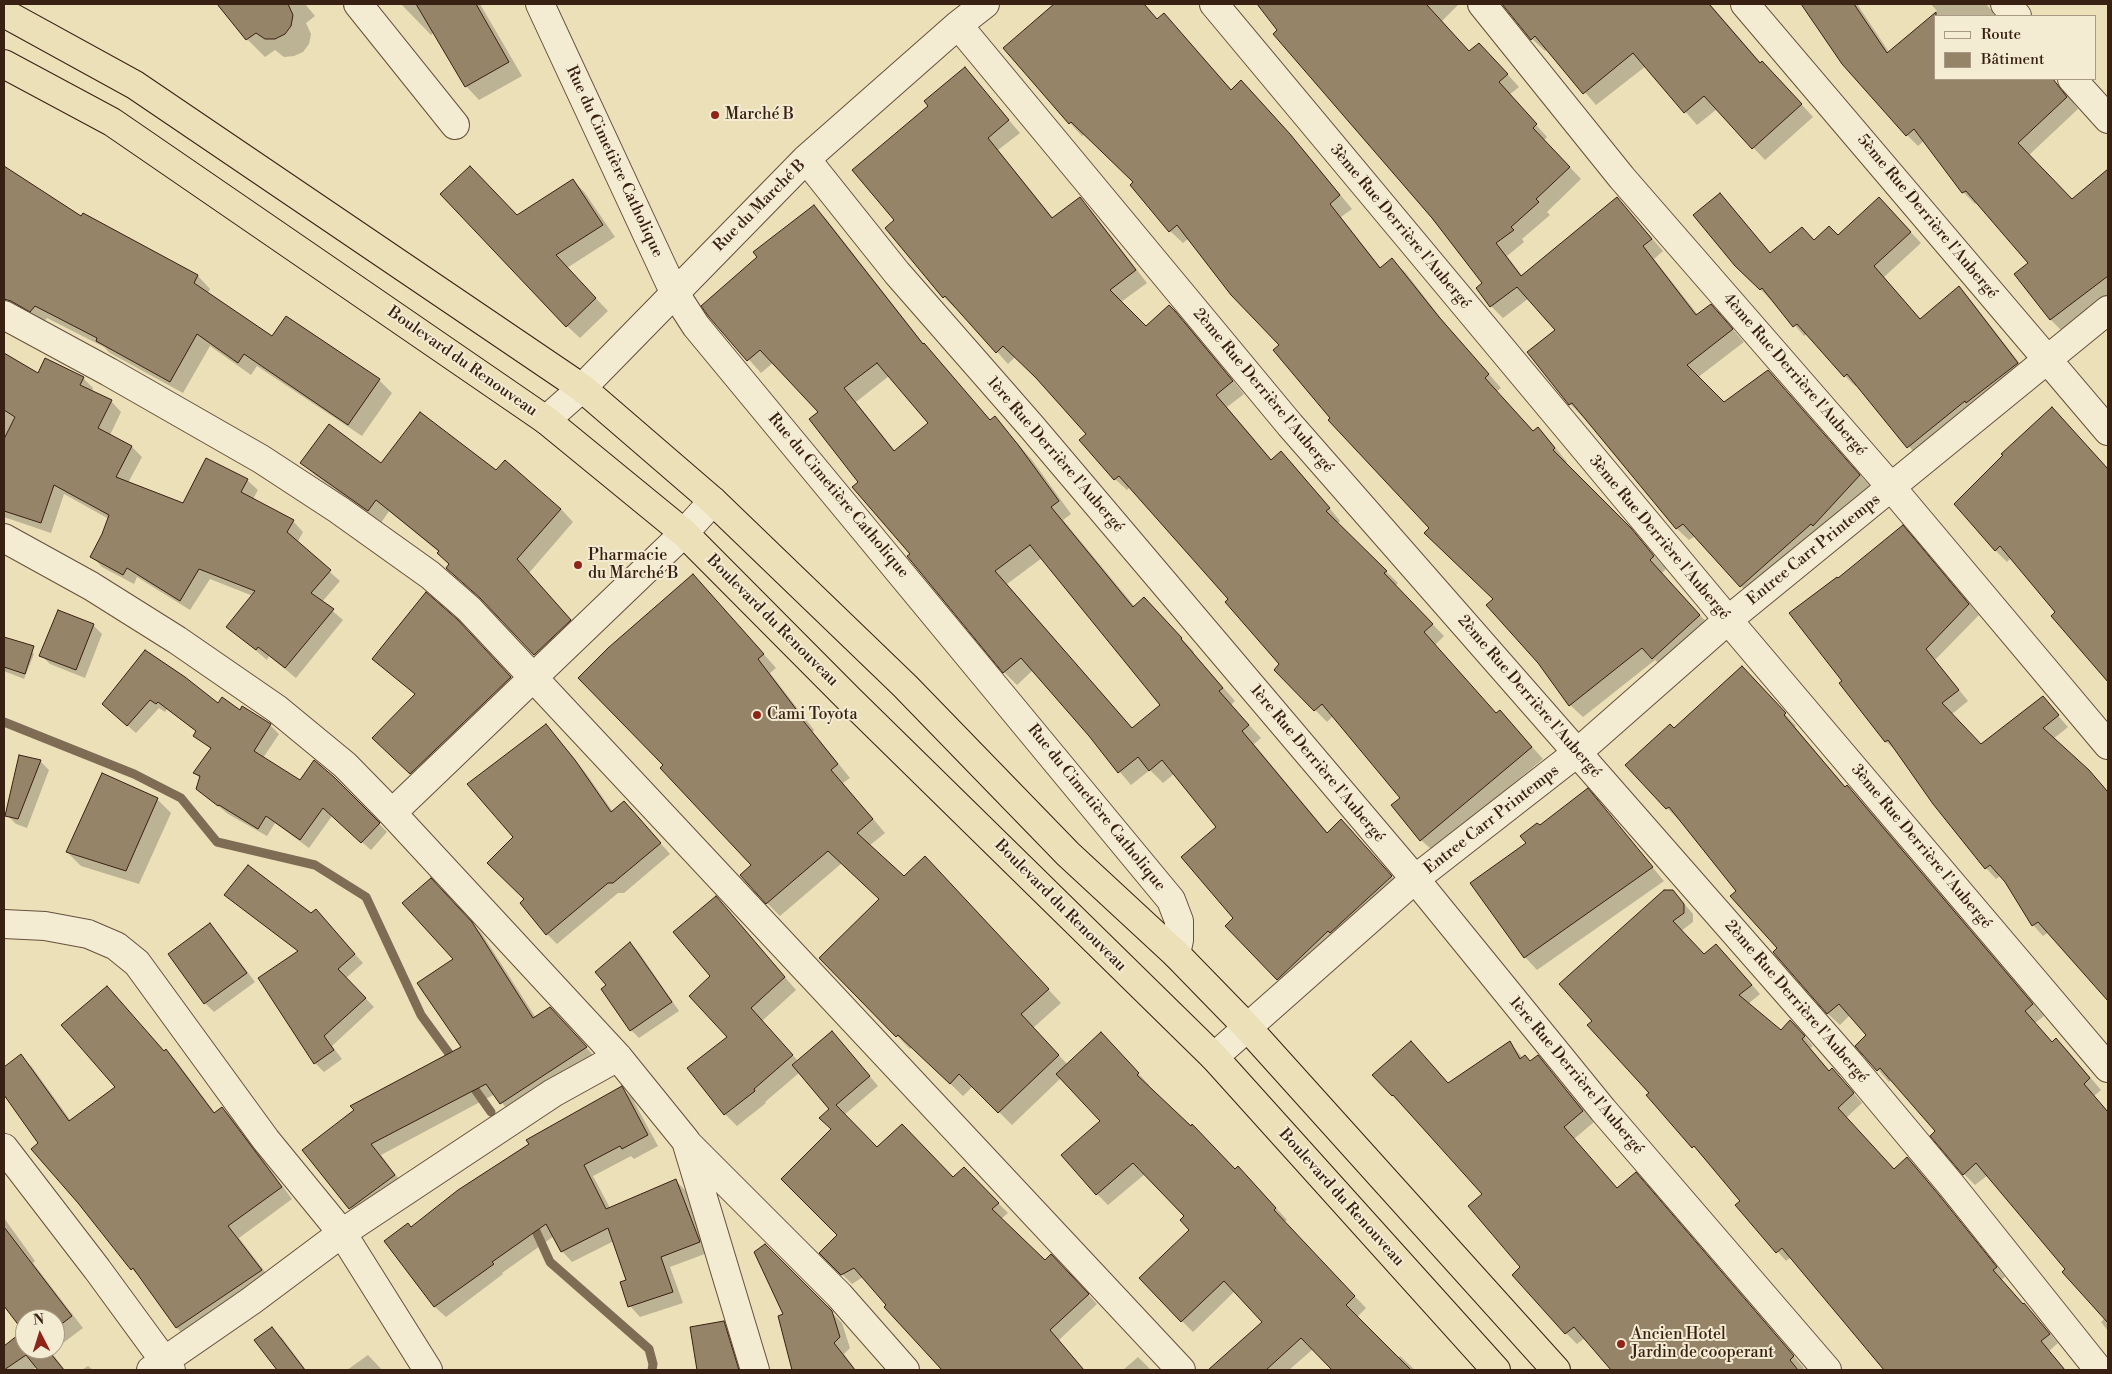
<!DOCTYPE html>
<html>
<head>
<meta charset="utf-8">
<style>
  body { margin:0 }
  #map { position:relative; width:2112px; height:1374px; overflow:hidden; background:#ece0b9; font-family:"Libre Bodoni",serif }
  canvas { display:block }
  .frame { position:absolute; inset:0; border:5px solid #382012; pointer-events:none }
  .legend { position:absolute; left:1934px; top:15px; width:162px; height:65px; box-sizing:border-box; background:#f3ebd2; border:1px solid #a89a85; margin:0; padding:6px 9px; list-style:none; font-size:15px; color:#382012 }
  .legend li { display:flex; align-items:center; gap:10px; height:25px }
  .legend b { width:25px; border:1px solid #a89a85 }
  .north { position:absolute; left:15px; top:1309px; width:50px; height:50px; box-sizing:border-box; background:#f3ebd2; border:1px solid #a89a85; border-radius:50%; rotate:355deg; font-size:14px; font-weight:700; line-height:20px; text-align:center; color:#382012 }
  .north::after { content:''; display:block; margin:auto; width:18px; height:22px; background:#8f2418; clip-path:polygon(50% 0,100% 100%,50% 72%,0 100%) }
</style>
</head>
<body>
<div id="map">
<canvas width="2112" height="1374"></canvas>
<div class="frame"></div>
<ul class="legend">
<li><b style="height:6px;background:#f3ebd2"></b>Route</li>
<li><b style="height:14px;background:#968469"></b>Bâtiment</li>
</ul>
<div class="north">N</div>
</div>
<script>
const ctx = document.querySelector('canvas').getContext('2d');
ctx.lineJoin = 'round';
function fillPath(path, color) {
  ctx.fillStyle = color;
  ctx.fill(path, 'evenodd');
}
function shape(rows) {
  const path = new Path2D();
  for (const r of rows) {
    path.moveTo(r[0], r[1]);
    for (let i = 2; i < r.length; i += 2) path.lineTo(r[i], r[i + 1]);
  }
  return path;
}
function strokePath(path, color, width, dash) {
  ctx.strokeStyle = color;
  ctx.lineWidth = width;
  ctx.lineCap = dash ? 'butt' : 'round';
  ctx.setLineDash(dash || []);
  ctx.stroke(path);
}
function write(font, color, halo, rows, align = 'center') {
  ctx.font = font + ' "Libre Bodoni",serif';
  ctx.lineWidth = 4;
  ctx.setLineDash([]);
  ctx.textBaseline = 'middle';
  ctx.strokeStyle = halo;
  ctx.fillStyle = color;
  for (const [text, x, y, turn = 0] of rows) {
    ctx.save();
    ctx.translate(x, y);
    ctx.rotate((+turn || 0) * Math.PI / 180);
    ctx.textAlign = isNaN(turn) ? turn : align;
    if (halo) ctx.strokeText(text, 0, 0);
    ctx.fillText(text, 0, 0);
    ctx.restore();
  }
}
fillPath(shape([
  [218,4,305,4,315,16,306,23,311,34,309,44,303,52,294,56,284,57,275,50,265,57,247,39],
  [401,4,480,4,522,76,479,100,466,86,434,32,431,35],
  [1056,4,1144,4,1158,20,1164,15,1232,90,1253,95,1302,148,1352,209,1341,217,1381,268,1392,260,1405,272,1451,331,1501,388,1496,392,1534,432,1538,429,1550,441,1567,462,1565,464,1643,542,1666,569,1661,574,1712,628,1666,670,1655,660,1583,717,1570,705,1494,599,1331,418,1280,346,1189,238,1183,243,1170,231,1135,182,1085,134,1082,136,1070,123,1004,48],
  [1258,4,1459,4,1442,21,1470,53,1491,56,1519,87,1509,95,1547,137,1544,140,1581,179,1547,212,1550,215,1522,239,1524,242,1507,256,1523,277,1617,198,1663,251,1654,259,1698,315,1722,317,1744,342,1697,378,1724,404,1768,372,1871,487,1752,598,1695,536,1689,540,1677,529,1583,414,1582,416,1570,404,1557,330,1529,298,1503,318,1491,306,1484,283],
  [1503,4,1710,4,1761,63,1775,75,1813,117,1765,160,1717,109,1697,125,1646,66,1596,105,1548,49,1545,51,1532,39],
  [1817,4,1857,4,1889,52,1937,11,1931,4,1986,4,1996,16,1936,16,1936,79,2052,79,2068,95,2078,109,2029,155,2072,201,2108,170,2108,296,2062,331,2051,320,2016,274,2030,264,1977,202,1975,204,1963,192,1925,140,1918,146,1907,135,1807,11],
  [965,69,1020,133,998,150,1053,218,1079,199,1091,210,1147,283,1121,302,1146,328,1169,306,1187,324,1244,394,1227,407,1272,460,1281,453,1293,464,1340,521,1337,524,1398,583,1395,586,1444,636,1435,645,1496,714,1500,711,1543,759,1433,851,1421,840,1401,798,1333,716,1327,722,1276,670,1281,664,1230,599,1130,487,1127,490,1115,479,1087,435,1040,380,1015,357,1008,364,957,307,955,308,944,297,896,220,929,106],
  [4,168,82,218,84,215,198,276,210,289,208,293,273,338,379,380,392,393,362,436,257,366,251,375,210,346,183,393,110,353,104,347,47,318,43,323,4,302],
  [573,180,585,193,615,237,567,268,608,311,580,338,567,326,517,216],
  [1720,194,1771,254,1815,241,1838,237,1889,209,1921,243,1884,277,1920,320,1959,288,1969,298,2028,374,1919,458,1857,385,1855,386,1845,376,1807,334,1804,336,1772,298,1771,300,1736,265],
  [814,207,827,220,926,347,991,421,995,418,1032,460,1071,514,1063,520,1135,607,1157,612,1194,652,1193,653,1235,701,1231,705,1261,738,1254,744,1328,833,1341,821,1404,890,1291,992,1226,926,1235,918,1217,827,1174,774,1163,783,1150,770,1131,785,1033,670,1017,685,1004,672,911,554,860,482,820,412,774,362,761,373,710,316],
  [889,376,930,423,896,452,856,402],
  [1042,558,1161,705,1133,729,1007,584],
  [4,354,38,375,83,378,93,388,92,392,111,401,121,412,110,435,132,447,142,457,128,483,184,505,247,480,258,490,253,499,293,521,303,532,297,543,340,581,322,602,343,620,296,678,269,656,267,660,228,627,253,596,210,579,190,610,137,577,134,584,102,567,92,556,109,519,64,494,51,533,4,517],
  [2064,421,2108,469,2108,679,2057,612,2011,558,2007,562,1995,550],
  [302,462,381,465,496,472,561,509,573,522,529,573,583,633,547,667,490,607,447,568,450,564,439,552,389,511,381,523,315,475],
  [1913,537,1979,615,1935,660,1968,701,1952,714,1981,746,2042,697,2068,727,2053,739,2088,770,2108,792,2108,999,2049,932,2043,936,2033,925,2001,875,1996,879,1986,868,1897,751,1886,742,1843,682,1838,580],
  [706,589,776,668,770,673,814,730,813,732,850,778,843,783,885,833,869,846,904,877,938,871,1061,1003,1033,1028,1068,1065,1112,1045,1149,1085,1148,1086,1235,1170,1249,1178,1287,1220,1284,1222,1366,1308,1357,1317,1398,1358,1400,1356,1415,1370,1334,1370,1313,1349,1289,1370,1225,1370,1218,1362,1263,1322,1235,1291,1193,1332,1182,1321,1191,1230,1186,1216,1145,1174,1108,1205,1097,1194,1101,1121,1061,1078,1012,1125,973,1086,963,1096,912,1047,910,1049,820,958,880,899,842,863,780,916,767,903,753,866,665,765],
  [93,625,102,634,85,678,50,664,41,655],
  [471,634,523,690,423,786,386,750,416,695,374,659],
  [5,638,25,645,34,654,24,679,4,671],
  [145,651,218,704,240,712,243,708,270,725,279,734,263,758,300,781,334,777,387,832,371,850,332,816,309,848,275,823,267,836,228,814,197,789,201,779,194,773,212,750,195,735,197,732,167,709,165,712,159,708,136,733,112,712],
  [1753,679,1796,726,1795,727,1846,788,1847,787,1859,798,2044,1016,2035,1023,2052,1043,2056,1040,2068,1051,2101,1090,2094,1096,2108,1112,2108,1331,2101,1322,2105,1318,1988,1175,1975,1185,1964,1174,1937,1131,1892,1079,1889,1082,1857,1046,1868,1035,1850,1015,1840,1025,1828,1014,1775,952,1779,948,1738,891,1680,818,1679,820,1667,808,1627,765,1674,730],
  [546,725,585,772,613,812,634,813,670,854,624,893,618,893,557,944,547,934,526,900,514,837],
  [40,761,49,770,27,828,16,824,7,815],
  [1588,790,1664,881,1537,970,1525,957,1528,844,1540,827],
  [157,799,171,813,139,884,81,866,67,852],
  [441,890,482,934,536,1018,560,1019,596,1058,511,1114,495,1094,381,1155,404,1186,360,1219,303,1150,463,1047,454,959],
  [1673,891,1693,914,1693,922,1681,931,1705,956,1725,954,1760,994,1748,1004,1782,1032,1799,1030,1813,1046,1810,1048,1830,1072,1832,1069,1841,1078,1862,1103,1846,1118,1894,1170,1907,1158,1916,1167,2005,1277,2001,1280,2023,1305,2033,1313,2058,1343,2049,1351,2065,1370,1886,1370,1791,1257,1786,1261,1737,1205,1742,1201,1648,1095,1650,1093,1594,1021],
  [226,895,324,919,363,963,346,978,374,1007,332,1046,342,1059,324,1072,315,1063,299,952],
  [716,897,796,990,762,1021,798,1061,841,1042,878,1086,844,1115,877,1149,953,1179,964,1168,1008,1213,1001,1219,1045,1262,1061,1265,1097,1304,1059,1340,1084,1370,944,1370,886,1307,888,1305,863,1277,852,1284,821,1253,839,1235,830,1109,799,1073,765,1102,766,1103,737,1126,725,1114,729,1037,712,976],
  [210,925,219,934,255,982,214,1012,205,1003],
  [630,943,638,951,679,1011,639,1038,631,1030,602,989,608,985],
  [1510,1043,1523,1058,1531,1062,1538,1057,1594,1122,1574,1139,1618,1189,1647,1185,1804,1368,1802,1370,1613,1370,1585,1338,1577,1344,1566,1333,1514,1275,1522,1267,1484,1194,1392,1095,1422,1054,1449,1084],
  [166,1051,177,1062,215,1113,222,1108,233,1119,292,1199,239,1238,272,1281,188,1339,177,1328,143,1280,132,1269,4,1093,4,1068,21,1056,32,1067,71,1121],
  [621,1088,632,1098,658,1146,634,1159,631,1156,593,1176,610,1208,675,1180,686,1191,710,1252,670,1267,683,1303,640,1317,630,1306,628,1281,614,1241,572,1262,562,1251,554,1236,502,1273,503,1274,446,1317,435,1307,386,1241,411,1228],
  [4,1218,35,1261,33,1263,83,1328,51,1352,65,1370,39,1370,37,1367,32,1370,4,1370,4,1347,25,1332,4,1304],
  [25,1319,55,1319,55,1349,25,1349],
  [765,1245,842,1323,850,1348,844,1354,856,1370,793,1370,779,1316,784,1315],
  [724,1323,732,1332,745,1370,699,1370,692,1328],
  [272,1328,283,1339,306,1370,279,1370,256,1340],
  [368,1355,382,1370,347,1370],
  [1138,1357,1151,1370,1123,1370],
  [88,1366,93,1370,82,1370]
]), '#0003');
strokePath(shape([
  [4,722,134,774,181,798,217,842,315,865,366,897,421,1015,456,1063],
  [469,1081,491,1112],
  [531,1220,550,1262,649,1349,653,1364,652,1370]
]), '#7f6c54', 9);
const building = shape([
  [217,4,288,4,293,15,291,26,285,34,275,39,265,39,256,33,246,40,217,4],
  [416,4,476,4,509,62,465,87,416,4],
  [1054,4,1144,4,1157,19,1164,13,1231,90,1241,80,1290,134,1340,195,1330,204,1380,268,1392,258,1439,317,1489,374,1485,378,1533,431,1538,427,1555,448,1553,450,1631,528,1654,556,1650,560,1700,615,1652,659,1642,648,1569,706,1538,663,1486,605,1493,599,1424,533,1429,528,1328,420,1330,418,1273,350,1279,345,1231,295,1177,225,1169,232,1130,185,1133,182,1071,122,1069,124,1003,48,1054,4],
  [1257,4,1426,4,1469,51,1479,43,1508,74,1499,82,1537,124,1533,128,1570,167,1536,199,1539,202,1511,227,1514,230,1496,243,1521,276,1617,197,1652,239,1643,246,1696,315,1711,304,1733,329,1687,365,1724,402,1768,370,1860,475,1813,526,1811,524,1740,587,1683,524,1676,529,1572,403,1569,405,1527,352,1555,330,1517,287,1490,307,1476,288,1482,283,1432,218,1273,34,1277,30,1257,4],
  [1502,4,1709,4,1760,63,1762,61,1802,104,1752,149,1704,96,1684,113,1633,53,1583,94,1535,36,1531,40,1502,4],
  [1801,4,1854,4,1887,53,1936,12,1936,79,2053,79,2067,97,2018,143,2072,199,2108,169,2108,276,2050,320,2014,274,2028,263,1966,191,1962,193,1914,129,1906,136,1842,64,1801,4],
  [965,67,1009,120,988,138,1052,218,1080,197,1136,270,1110,290,1146,326,1169,305,1175,311,1233,381,1216,395,1271,460,1281,451,1330,508,1326,511,1387,571,1384,573,1433,624,1424,632,1496,713,1500,710,1532,747,1420,841,1391,805,1400,798,1322,704,1314,711,1274,670,1279,664,1225,602,1228,599,1119,476,1114,480,1079,440,1086,434,1036,378,1003,346,996,353,945,296,943,298,885,228,894,220,852,170,928,106,924,101,965,67],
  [4,166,81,216,83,213,198,275,194,283,272,336,286,316,380,379,348,425,244,354,238,363,197,334,170,382,96,341,97,338,35,306,30,312,11,301,4,299,4,166],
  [470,166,517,215,573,179,603,225,556,255,596,298,566,327,440,194,470,166],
  [1720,193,1770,253,1802,227,1814,240,1829,226,1838,235,1879,197,1911,232,1874,266,1920,319,1959,286,2018,363,1966,403,1965,401,1907,448,1847,374,1844,377,1797,324,1793,327,1762,288,1760,290,1735,266,1693,215,1720,193],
  [814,205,923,344,924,343,990,420,995,416,1019,446,1059,501,1051,507,1133,607,1144,597,1182,638,1181,639,1223,688,1219,691,1249,725,1242,731,1327,833,1341,819,1392,876,1330,933,1328,931,1277,980,1225,926,1233,918,1181,857,1216,827,1162,760,1149,771,1138,757,1118,773,1089,736,1021,658,1003,673,907,556,910,554,852,487,858,482,809,419,818,412,760,350,747,361,709,317,701,306,757,257,753,252,814,205],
  [877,363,928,423,894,451,844,388,877,363],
  [1030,545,1160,705,1132,728,995,571,1030,545],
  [4,353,38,373,45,358,84,377,80,385,112,400,98,428,132,446,116,477,183,503,206,458,248,479,241,492,294,520,287,532,331,570,311,593,334,609,285,668,258,647,256,650,226,627,255,591,199,569,180,601,127,568,123,575,90,557,102,534,109,515,54,485,41,523,4,511,4,439,15,417,4,410,4,353],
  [2052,407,2108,469,2108,682,2051,616,2055,612,2000,546,1995,551,1954,504,2003,455,2001,454,2052,407],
  [420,412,496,470,505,460,561,509,517,559,571,620,534,655,480,598,446,568,449,564,437,553,439,551,376,500,368,511,300,463,329,424,381,463,420,412],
  [1903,525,1969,604,1926,649,1959,690,1942,703,1981,744,2043,696,2059,715,2043,728,2089,770,2108,792,2108,1001,2038,922,2032,926,2005,882,1990,865,1985,869,1933,804,1888,740,1885,742,1839,683,1842,681,1789,613,1837,577,1838,578,1903,525],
  [693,574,764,654,758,659,802,717,801,718,838,764,831,770,873,819,857,833,904,876,925,856,1049,989,1021,1014,1059,1055,998,1113,959,1074,950,1084,898,1035,896,1037,819,958,879,899,828,851,766,904,740,875,751,865,660,768,663,765,578,678,608,648,693,574],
  [426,592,458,620,511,677,410,774,372,738,415,694,372,659,426,592],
  [58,610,94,624,76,670,39,656,58,610],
  [4,637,34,646,25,674,4,667,4,637],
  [145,650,185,677,218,703,222,697,240,710,242,706,271,724,254,751,300,780,314,760,334,777,380,823,361,843,323,808,300,840,266,816,258,829,219,805,218,806,196,789,200,776,193,773,211,748,193,736,196,731,158,702,156,704,150,700,127,726,102,704,145,650],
  [1742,666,1786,713,1784,715,1845,787,1847,785,2033,1004,2025,1011,2052,1042,2056,1038,2090,1078,2084,1084,2108,1112,2108,1323,2062,1272,2065,1269,1976,1163,1963,1175,1930,1136,1935,1131,1880,1068,1877,1071,1855,1046,1866,1035,1839,1004,1827,1014,1773,952,1777,948,1730,896,1736,891,1669,807,1666,809,1625,765,1670,724,1674,728,1742,666],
  [546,724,575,760,611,812,624,801,661,843,613,883,608,883,546,935,520,903,524,899,487,863,513,837,467,784,546,724],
  [19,755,41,760,18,819,5,816,19,755],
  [102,773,158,798,126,871,66,852,102,773],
  [1588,788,1653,867,1524,958,1470,883,1526,843,1520,836,1537,823,1540,825,1588,788],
  [248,865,311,913,316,909,355,954,338,969,366,998,324,1036,334,1050,314,1064,258,978,298,951,224,895,248,865],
  [431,878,472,922,533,1018,550,1007,587,1047,500,1104,486,1084,371,1144,395,1175,349,1209,302,1150,354,1110,350,1106,461,1047,417,983,453,959,402,903,431,878],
  [1664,890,1673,890,1684,904,1684,913,1673,921,1704,954,1716,944,1752,985,1739,995,1781,1030,1790,1020,1805,1036,1802,1039,1829,1071,1832,1068,1854,1093,1838,1108,1894,1169,1907,1157,1939,1195,1997,1267,1993,1270,2023,1304,2024,1303,2050,1334,2041,1341,2065,1370,1884,1370,1782,1248,1776,1253,1735,1205,1740,1201,1694,1146,1692,1148,1646,1095,1649,1093,1587,1025,1592,1021,1559,984,1664,890],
  [716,896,785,977,751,1008,793,1055,754,1089,755,1091,724,1115,687,1068,727,1037,689,996,710,976,673,932,716,896],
  [210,923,247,973,204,1004,168,954,210,923],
  [630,942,672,1002,630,1031,601,989,606,985,595,972,630,942],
  [107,986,164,1051,166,1049,214,1113,222,1107,282,1187,228,1226,262,1270,176,1328,133,1268,131,1270,78,1203,31,1149,38,1143,4,1095,4,1067,21,1054,69,1121,115,1087,61,1025,107,986],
  [832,1031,870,1076,836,1105,877,1147,902,1124,953,1177,964,1167,999,1203,992,1209,1045,1260,1051,1254,1089,1294,1050,1330,1084,1370,942,1370,884,1307,886,1305,854,1268,841,1275,819,1253,837,1235,781,1179,831,1129,819,1118,829,1109,792,1065,832,1031],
  [1101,1032,1139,1073,1137,1075,1191,1126,1192,1124,1235,1169,1238,1166,1276,1208,1274,1210,1355,1296,1346,1305,1411,1370,1332,1370,1301,1338,1266,1370,1208,1370,1262,1322,1224,1281,1181,1322,1139,1278,1189,1230,1180,1220,1184,1216,1133,1163,1096,1195,1061,1155,1100,1121,1056,1074,1101,1032],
  [1411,1041,1448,1083,1510,1041,1520,1059,1525,1055,1530,1061,1538,1055,1583,1111,1564,1127,1617,1188,1636,1172,1794,1356,1790,1360,1798,1370,1611,1370,1574,1327,1565,1334,1512,1275,1520,1267,1468,1206,1482,1194,1393,1095,1392,1096,1372,1075,1411,1041],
  [622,1086,648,1135,622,1149,620,1146,584,1165,606,1209,676,1179,700,1242,661,1257,673,1292,628,1307,620,1282,626,1280,608,1228,561,1252,546,1224,492,1262,494,1264,434,1307,384,1241,408,1223,411,1227,458,1190,529,1144,526,1140,622,1086],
  [4,1227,72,1316,55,1329,55,1319,25,1319,25,1349,47,1349,64,1370,38,1370,26,1355,4,1370,4,1346,23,1331,4,1306,4,1227],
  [765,1244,832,1311,840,1337,834,1343,855,1370,792,1370,778,1316,783,1314,754,1252,765,1244],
  [724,1321,739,1370,697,1370,690,1327,724,1321],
  [272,1327,305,1370,277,1370,254,1340,272,1327]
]);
fillPath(building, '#968469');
strokePath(building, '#382012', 1);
const minor = shape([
  [358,4,455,125],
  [540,4,674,292,696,326,1171,900,1179,921,1179,940,1176,954],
  [1214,4,1728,620,2108,1068],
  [1482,4,1622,178,1891,487,2108,745],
  [1745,4,2108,431],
  [2005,4,2017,16],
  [958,25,1290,425,1851,1065,1952,1186,2099,1370],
  [2072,79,2108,119],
  [806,159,897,273,1031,426,1415,879,1603,1110,1827,1370],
  [4,315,109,372,261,459,339,510,430,575,469,609,1181,1370],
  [546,420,582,388,806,159,958,25,985,4],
  [4,538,91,586,177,640,277,709,345,765,392,813,618,1057,686,1141,755,1370],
  [392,813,684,533,713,501],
  [4,924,45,926,88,934,116,946,137,963,266,1140,342,1233,428,1370],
  [1214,1057,1415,879,1578,752,1728,620,2108,310],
  [688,1144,839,1295,905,1370],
  [4,1148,97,1269,171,1370],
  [151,1370,251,1301,342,1233,553,1093,618,1057]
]);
const highway = shape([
  [4,13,135,85,582,388,713,501,905,686,1068,854,1176,954,1247,1027,1556,1370],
  [4,64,112,122,546,420,684,533,849,699,1214,1057,1496,1370]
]);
strokePath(minor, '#65503c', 30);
strokePath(highway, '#382012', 30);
strokePath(minor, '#f3ebd2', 28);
strokePath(highway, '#ece0b9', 28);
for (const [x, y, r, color] of [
  [715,115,5,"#8f2418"],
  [578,565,5,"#8f2418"],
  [757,715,5,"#8f2418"],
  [1621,1344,5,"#8f2418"]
]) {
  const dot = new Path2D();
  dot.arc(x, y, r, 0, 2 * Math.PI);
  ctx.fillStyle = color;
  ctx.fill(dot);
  strokePath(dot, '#f3ebd2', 2);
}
write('16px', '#382012', '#f3ebd2', [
  ["Marché B",725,115],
  ["Pharmacie",588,556],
  ["du Marché B",588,574],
  ["Cami Toyota",767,715],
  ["Ancien Hotel",1631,1335],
  ["Jardin de cooperant",1631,1353]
], 'left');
write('16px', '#382012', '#f3ebd2', [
  ["Rue du Cimetière Catholique",614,162,65],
  ["Rue du Marché B",760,206,-45],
  ["5ème Rue Derrière l'Aubergé",1927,217,50],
  ["3ème Rue Derrière l'Aubergé",1400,227,50],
  ["Boulevard du Renouveau",462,362,35],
  ["4ème Rue Derrière l'Aubergé",1794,375,49],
  ["2ème Rue Derrière l'Aubergé",1263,391,50],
  ["1ère Rue Derrière l'Aubergé",1055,455,49],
  ["Rue du Cimetière Catholique",838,496,50],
  ["3ème Rue Derrière l'Aubergé",1659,538,50],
  ["Entree Carr Printemps",1814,550,-39],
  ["Boulevard du Renouveau",772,621,45],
  ["2ème Rue Derrière l'Aubergé",1529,697,49],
  ["1ère Rue Derrière l'Aubergé",1317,764,50],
  ["Rue du Cimetière Catholique",1096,808,51],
  ["Entree Carr Printemps",1492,820,-38],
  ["3ème Rue Derrière l'Aubergé",1921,847,50],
  ["Boulevard du Renouveau",1060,906,45],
  ["2ème Rue Derrière l'Aubergé",1796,1002,49],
  ["1ère Rue Derrière l'Aubergé",1576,1076,50],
  ["Boulevard du Renouveau",1341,1198,48]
]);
</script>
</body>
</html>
